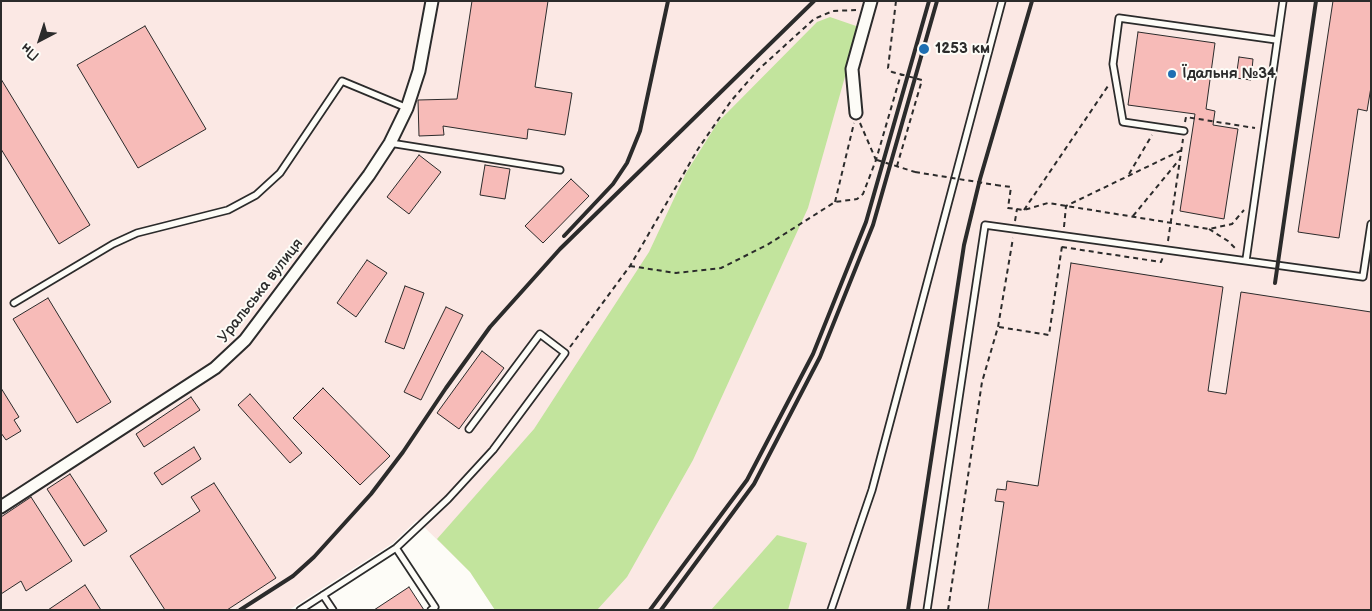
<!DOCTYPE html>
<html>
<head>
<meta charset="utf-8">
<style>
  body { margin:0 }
  #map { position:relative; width:1372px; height:611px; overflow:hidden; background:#fdfcf7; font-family:"Balsamiq Sans",sans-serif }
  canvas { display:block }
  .frame { position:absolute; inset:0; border:2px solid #2b2b2b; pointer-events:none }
  .north { position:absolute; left:15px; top:15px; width:50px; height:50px; -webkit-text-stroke:4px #fdfcf7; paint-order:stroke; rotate:220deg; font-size:14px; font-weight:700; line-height:20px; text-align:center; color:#2b2b2b }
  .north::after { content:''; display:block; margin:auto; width:18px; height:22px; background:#2b2b2b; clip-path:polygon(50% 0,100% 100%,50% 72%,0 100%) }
</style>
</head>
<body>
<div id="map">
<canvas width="1372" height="611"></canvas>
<div class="frame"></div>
<div class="north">Пн</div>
</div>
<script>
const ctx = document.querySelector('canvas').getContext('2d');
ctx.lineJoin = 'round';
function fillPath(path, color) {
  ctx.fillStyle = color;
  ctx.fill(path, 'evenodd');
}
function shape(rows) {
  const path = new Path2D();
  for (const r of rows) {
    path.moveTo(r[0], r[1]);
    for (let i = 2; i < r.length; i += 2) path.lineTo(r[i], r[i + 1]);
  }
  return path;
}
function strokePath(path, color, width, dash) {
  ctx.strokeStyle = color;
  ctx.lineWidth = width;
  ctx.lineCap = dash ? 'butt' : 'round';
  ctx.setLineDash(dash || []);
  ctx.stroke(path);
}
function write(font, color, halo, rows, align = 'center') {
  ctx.font = font + ' "Balsamiq Sans",sans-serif';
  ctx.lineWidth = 4;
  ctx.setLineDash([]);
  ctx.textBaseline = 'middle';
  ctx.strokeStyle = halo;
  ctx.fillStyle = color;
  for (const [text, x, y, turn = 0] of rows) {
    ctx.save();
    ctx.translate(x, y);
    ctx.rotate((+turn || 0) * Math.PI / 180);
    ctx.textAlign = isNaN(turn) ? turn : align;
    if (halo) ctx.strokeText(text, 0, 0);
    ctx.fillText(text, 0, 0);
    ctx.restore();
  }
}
fillPath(shape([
  [1,1,1371,1,1371,610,495,610,470,572,417,520,393,543,289,610,1,610]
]), '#fbe8e4');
fillPath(shape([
  [830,17,859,27,808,208,693,460,627,577,597,610,495,610,470,572,437,539,534,429,649,252,686,173,718,122,817,22],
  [777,535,807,543,788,610,711,610]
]), '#c2e49d');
const building = shape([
  [472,1,548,1,535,87,572,93,565,135,528,129,527,139,443,126,444,135,419,136,418,100,457,99,472,1],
  [1333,1,1371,1,1371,87,1367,111,1358,109,1339,238,1298,232,1333,1],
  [145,26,206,129,138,168,77,65,145,26],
  [1138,32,1215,43,1206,109,1215,111,1213,125,1238,129,1224,219,1180,211,1195,114,1128,105,1138,32],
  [1239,57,1253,59,1251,80,1236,78,1239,57],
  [1,79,90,225,59,244,1,149,1,79],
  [419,155,441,172,409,214,387,197,419,155],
  [485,165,510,169,505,199,480,195,485,165],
  [571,179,589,196,543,243,525,226,571,179],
  [367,260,387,273,356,317,337,303,367,260],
  [1071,263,1223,287,1208,391,1226,394,1241,292,1371,312,1371,610,988,610,1004,502,995,501,997,489,1006,490,1007,481,1038,486,1071,263],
  [405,286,424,293,404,349,385,342,405,286],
  [48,298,111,402,77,423,13,319,48,298],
  [446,307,463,315,421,400,404,392,446,307],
  [482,351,504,368,459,429,437,413,482,351],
  [1,388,19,417,14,420,21,431,6,440,1,433,1,388],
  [323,388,390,456,360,485,293,418,323,388],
  [250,394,302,453,290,463,238,405,250,394],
  [191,397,200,410,144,447,136,434,191,397],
  [194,447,201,459,162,485,154,473,194,447],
  [70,474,107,531,84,546,47,489,70,474],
  [214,483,276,578,227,610,165,610,130,556,200,511,191,497,214,483],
  [31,497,72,561,26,591,21,581,1,594,1,517,31,497],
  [85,585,101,610,48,610,85,585],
  [409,587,424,610,374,610,409,587]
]);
fillPath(building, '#f7bbb8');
strokePath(building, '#2b2b2b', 1);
const lane = shape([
  [1184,131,1123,122,1113,64,1119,18,1277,40],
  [390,143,560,170],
  [1246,260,1283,1],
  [14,303,113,244,137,233,228,210,256,195,280,173,342,81,407,108],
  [396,548,435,607,431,610],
  [323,595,333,610],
  [300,610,396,548,448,499,493,450,565,353,540,334,469,429],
  [831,610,872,490,1002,1],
  [927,610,985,225,1363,277,1371,224]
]);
const street = shape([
  [856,113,852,69,871,1],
  [1,507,215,368,245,340,369,175,390,143,407,108,419,71,432,1]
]);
strokePath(lane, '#2b2b2b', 9);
strokePath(street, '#2b2b2b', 15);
strokePath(shape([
  [896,1,888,68,892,72,922,80,897,166],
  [1185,122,1186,117,1255,128],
  [860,123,876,160],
  [877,160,915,172],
  [1129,174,1152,135],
  [996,185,1011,187,1008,208,1024,210,1048,203,1209,229,1232,224,1244,210],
  [835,202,854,123],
  [1024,210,1108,86],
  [1133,216,1179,160],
  [1015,221,1017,209],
  [1064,227,1066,206,1182,150],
  [1209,229,1228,241,1237,250],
  [1168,241,1183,139],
  [1062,247,1161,262,1163,257],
  [630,266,676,273,721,268,767,245,835,202,857,199,863,194,876,160,901,74],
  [999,327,1049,335,1062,246],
  [570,347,630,266,698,149,731,101,758,70,814,19,833,11,856,10],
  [948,610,982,382,998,327,1013,238]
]), '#2b2b2b', 2, [5, 4]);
strokePath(lane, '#fdfcf7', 5.5);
strokePath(street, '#fdfcf7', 11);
strokePath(shape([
  [564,236,613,184,627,163,640,131,668,1],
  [1275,283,1316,1],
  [240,610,293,576,314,557,371,494,403,452,446,388,490,327,560,249,814,1],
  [650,610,747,480,813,354,866,222,929,1],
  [661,610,754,484,820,357,873,225,937,1],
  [908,610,964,245,980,179,1032,1]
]), '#2b2b2b', 4);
strokePath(shape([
  [915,172,996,185]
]), '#2b2b2b', 2, [5, 4]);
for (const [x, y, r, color] of [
  [924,49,6,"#1f6fb2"],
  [1172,74,5,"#1f6fb2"]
]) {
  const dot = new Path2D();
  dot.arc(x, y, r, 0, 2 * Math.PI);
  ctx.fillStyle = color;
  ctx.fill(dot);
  strokePath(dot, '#fdfcf7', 2);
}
write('bold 15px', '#2b2b2b', '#fdfcf7', [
  ["1253 км",935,49],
  ["Їдальня №34",1182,74]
], 'left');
write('15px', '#2b2b2b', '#fdfcf7', [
  ["Уральська вулиця",261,291,-52]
]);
</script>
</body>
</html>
